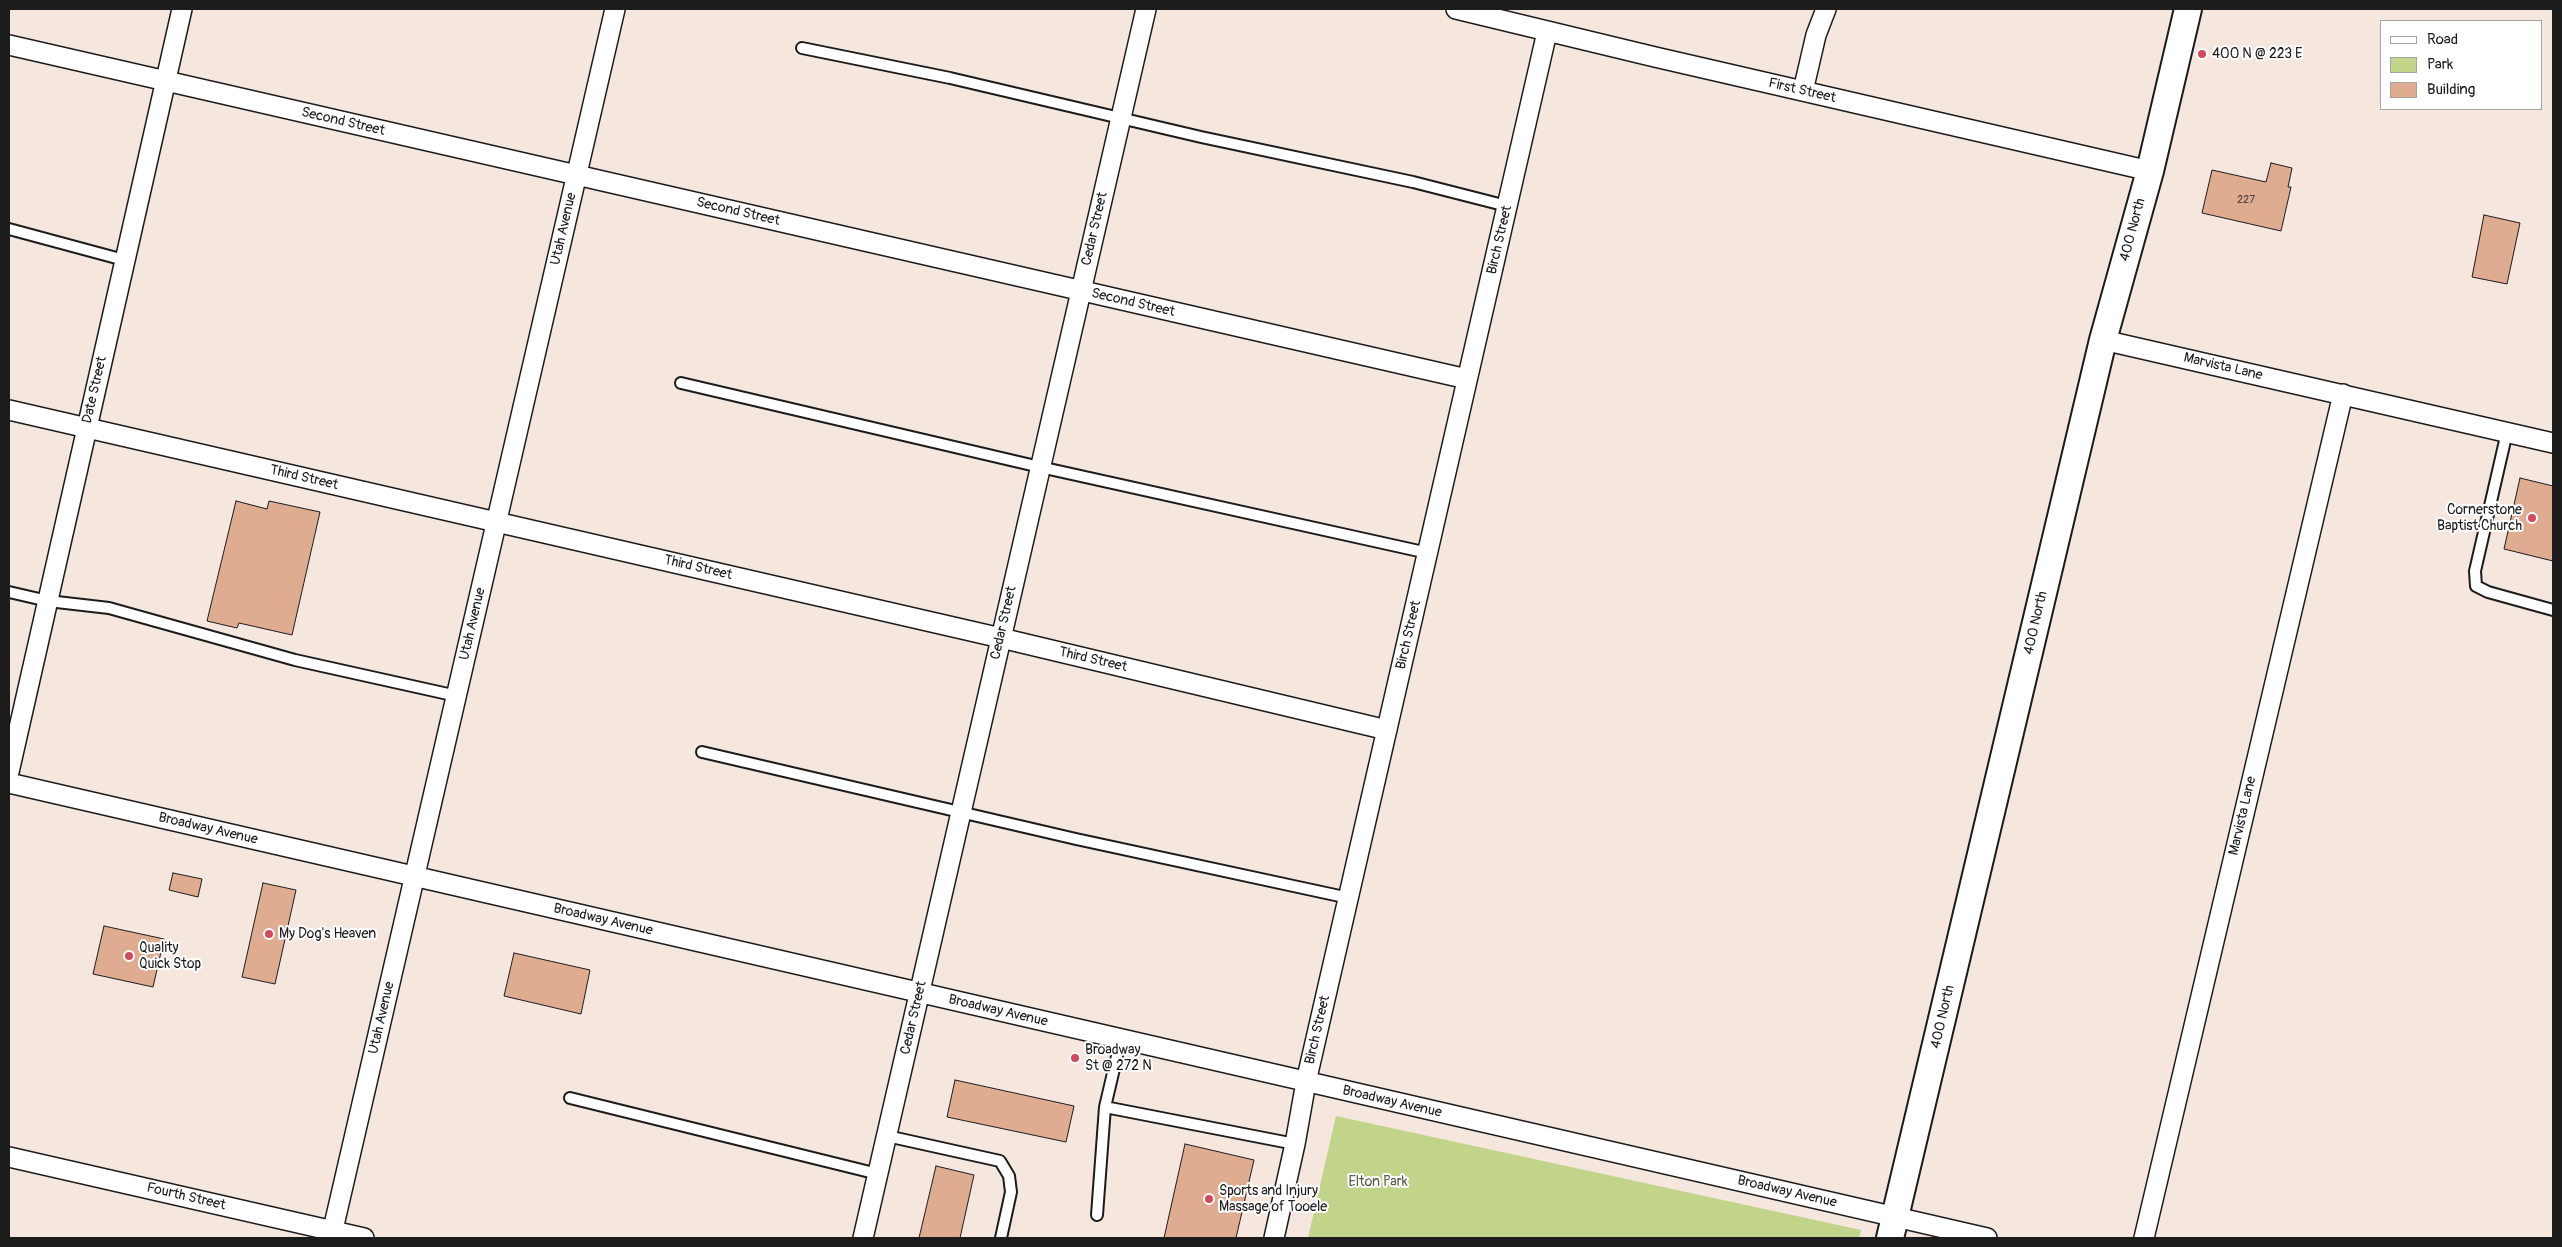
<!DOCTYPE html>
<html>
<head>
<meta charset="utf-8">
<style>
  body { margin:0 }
  #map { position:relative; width:2562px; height:1247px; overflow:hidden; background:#f5e6de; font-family:Pangolin,sans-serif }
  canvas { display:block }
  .frame { position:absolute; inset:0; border:10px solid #1c1c1c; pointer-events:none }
  .legend { position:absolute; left:2380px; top:20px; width:162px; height:90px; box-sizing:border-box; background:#fff; border:1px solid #a4a4a4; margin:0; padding:6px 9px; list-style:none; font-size:15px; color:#1c1c1c }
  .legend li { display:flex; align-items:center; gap:10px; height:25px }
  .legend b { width:25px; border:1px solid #a4a4a4 }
</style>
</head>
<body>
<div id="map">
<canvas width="2562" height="1247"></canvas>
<div class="frame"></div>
<ul class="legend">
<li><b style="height:6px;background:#fff"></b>Road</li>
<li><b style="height:14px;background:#c2d489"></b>Park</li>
<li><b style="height:14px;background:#dfac91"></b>Building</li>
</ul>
</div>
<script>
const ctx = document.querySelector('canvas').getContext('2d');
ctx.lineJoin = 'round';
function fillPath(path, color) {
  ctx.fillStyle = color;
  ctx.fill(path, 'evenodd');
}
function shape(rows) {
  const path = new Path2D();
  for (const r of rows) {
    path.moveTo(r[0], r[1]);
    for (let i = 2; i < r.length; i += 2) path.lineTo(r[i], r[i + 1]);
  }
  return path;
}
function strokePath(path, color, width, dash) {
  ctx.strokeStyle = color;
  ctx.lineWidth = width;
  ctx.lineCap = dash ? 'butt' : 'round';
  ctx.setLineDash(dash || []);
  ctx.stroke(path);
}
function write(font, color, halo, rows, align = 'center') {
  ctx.font = font + ' Pangolin,sans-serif';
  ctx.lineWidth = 4;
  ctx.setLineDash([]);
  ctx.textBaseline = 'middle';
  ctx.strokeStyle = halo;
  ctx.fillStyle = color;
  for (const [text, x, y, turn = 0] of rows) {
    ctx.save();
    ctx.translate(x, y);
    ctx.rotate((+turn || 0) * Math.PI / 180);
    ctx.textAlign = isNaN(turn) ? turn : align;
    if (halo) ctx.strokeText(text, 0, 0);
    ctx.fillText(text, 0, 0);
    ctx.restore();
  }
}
fillPath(shape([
  [1336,1116,1861,1230,1859,1238,1308,1238]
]), '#c2d489');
const building = shape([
  [2271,163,2292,168,2288,187,2291,187,2281,231,2202,213,2212,170,2266,182,2271,163],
  [2484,215,2520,223,2507,284,2472,277,2484,215],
  [2520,478,2553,486,2553,561,2504,549,2520,478],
  [236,501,267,509,269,501,320,512,292,635,239,623,237,628,207,621,236,501],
  [173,873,202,879,198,897,169,890,173,873],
  [263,883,296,890,275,984,242,977,263,883],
  [104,926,164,939,153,987,93,974,104,926],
  [514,953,590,970,581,1014,504,996,514,953],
  [955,1080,1074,1106,1066,1142,947,1117,955,1080],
  [1185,1144,1254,1160,1236,1238,1164,1238,1185,1144],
  [936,1166,974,1175,960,1238,919,1238,936,1166]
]);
fillPath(building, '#dfac91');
strokePath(building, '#1c1c1c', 1);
const lane = shape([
  [802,48,950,78,1201,137,1413,182,1507,206],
  [9,229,124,260],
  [681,383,1040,467,1428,553],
  [2507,432,2475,571,2476,586,2488,592,2553,610],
  [9,592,48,601,109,608,295,660,457,696],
  [702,752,1076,839,1349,898],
  [570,1098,878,1174],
  [1105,1107,1295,1144],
  [887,1136,1000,1161,1009,1176,1011,1192,1001,1238],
  [1097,1215,1105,1107,1121,1039]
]);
const street = shape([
  [1456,9,1655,57,2150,171],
  [9,45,1467,379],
  [1803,91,1816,35,1826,9],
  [2103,340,2553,443],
  [9,410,1001,638,1387,730],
  [9,772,182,9],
  [9,783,1987,1238],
  [9,1157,364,1238],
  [331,1238,615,9],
  [863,1238,1146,9],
  [1274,1238,1295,1144,1306,1082,1547,32],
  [2144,1238,2343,394]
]);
const secondary = shape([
  [1890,1238,2103,340,2150,171,2188,9]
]);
strokePath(lane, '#1c1c1c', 14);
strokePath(street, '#1c1c1c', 22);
strokePath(secondary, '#1c1c1c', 30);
strokePath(lane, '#fff', 10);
strokePath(street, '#fff', 19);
strokePath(secondary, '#fff', 26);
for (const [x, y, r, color] of [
  [2202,54,5,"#d1495b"],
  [2532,518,5,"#d1495b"],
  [269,934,5,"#d1495b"],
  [129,956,5,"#d1495b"],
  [1075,1058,5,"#d1495b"],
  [1209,1199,5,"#d1495b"]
]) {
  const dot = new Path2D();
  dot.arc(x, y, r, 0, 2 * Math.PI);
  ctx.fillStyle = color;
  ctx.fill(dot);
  strokePath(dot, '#fff', 2);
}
write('11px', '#4d4039', null, [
  ["227",2246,200]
]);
write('14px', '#1c1c1c', '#fff', [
  ["400 N @ 223 E",2212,54],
  ["Cornerstone",2522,510,"right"],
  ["Baptist Church",2522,526,"right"],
  ["My Dog's Heaven",279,934],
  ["Quality",139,948],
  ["Quick Stop",139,964],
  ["Broadway",1085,1050],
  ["St @ 272 N",1085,1066],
  ["Sports and Injury",1219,1191],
  ["Massage of Tooele",1219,1207]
], 'left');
write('14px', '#1c1c1c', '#fff', [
  ["First Street",1802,91,13],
  ["Second Street",343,122,13],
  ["Second Street",738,212,13],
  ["Utah Avenue",564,229,-77],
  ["Cedar Street",1095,229,-77],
  ["400 North",2133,230,-75],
  ["Birch Street",1500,240,-77],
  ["Second Street",1133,303,13],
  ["Marvista Lane",2223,367,13],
  ["Date Street",95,390,-77],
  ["Third Street",304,478,13],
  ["Third Street",698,568,13],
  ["Cedar Street",1004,623,-77],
  ["400 North",2036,623,-77],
  ["Utah Avenue",473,624,-77],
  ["Birch Street",1409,635,-77],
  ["Third Street",1093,660,13],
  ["Marvista Lane",2243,816,-77],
  ["Broadway Avenue",208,829,13],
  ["Broadway Avenue",603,920,13],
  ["Broadway Avenue",998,1011,13],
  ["400 North",1943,1017,-77],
  ["Utah Avenue",382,1018,-77],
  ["Cedar Street",914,1018,-77],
  ["Birch Street",1318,1030,-77],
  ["Broadway Avenue",1392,1102,13],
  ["Broadway Avenue",1787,1192,13],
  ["Fourth Street",186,1197,13]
]);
write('14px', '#565c42', '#fff', [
  ["Elton Park",1378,1182]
]);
</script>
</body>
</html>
